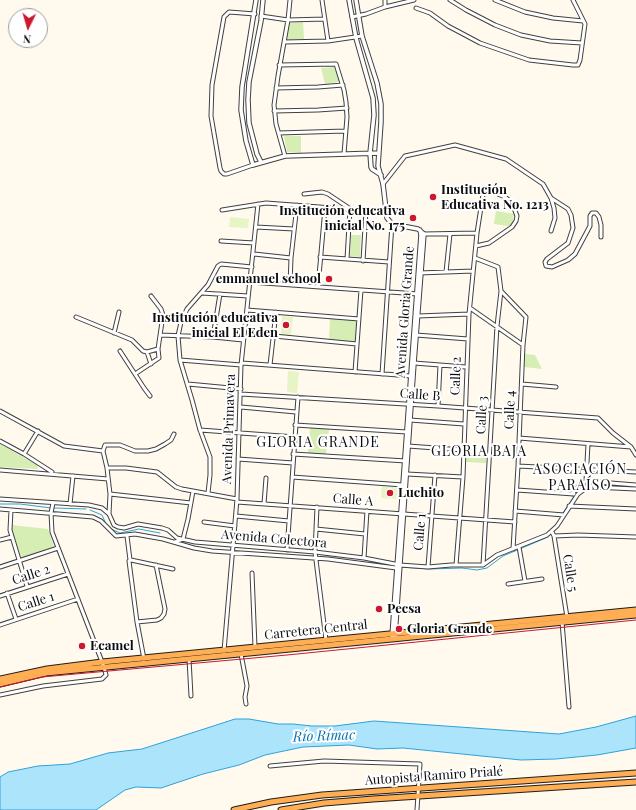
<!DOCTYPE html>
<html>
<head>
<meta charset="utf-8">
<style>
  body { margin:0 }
  #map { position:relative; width:636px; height:810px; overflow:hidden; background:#fffaed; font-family:"Playfair Display",serif }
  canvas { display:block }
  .north { position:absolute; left:8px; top:8px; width:40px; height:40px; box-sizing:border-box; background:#fff; border:1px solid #9e9e9e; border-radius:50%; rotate:185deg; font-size:11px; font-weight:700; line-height:16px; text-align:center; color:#0d0d0d }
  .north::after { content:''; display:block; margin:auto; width:14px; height:18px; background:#cb182e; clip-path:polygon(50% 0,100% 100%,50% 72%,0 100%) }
</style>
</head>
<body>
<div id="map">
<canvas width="636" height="810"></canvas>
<div class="north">N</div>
</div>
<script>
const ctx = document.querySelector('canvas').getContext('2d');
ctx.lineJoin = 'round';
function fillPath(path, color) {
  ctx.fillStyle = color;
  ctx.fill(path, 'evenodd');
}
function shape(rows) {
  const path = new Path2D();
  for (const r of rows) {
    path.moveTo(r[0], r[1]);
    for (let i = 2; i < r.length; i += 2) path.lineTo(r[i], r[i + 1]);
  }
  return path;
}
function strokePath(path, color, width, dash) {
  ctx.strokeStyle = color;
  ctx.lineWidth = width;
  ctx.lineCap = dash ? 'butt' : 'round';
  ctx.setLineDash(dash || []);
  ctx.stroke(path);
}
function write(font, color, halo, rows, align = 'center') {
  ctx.font = font + ' "Playfair Display",serif';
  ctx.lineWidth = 4;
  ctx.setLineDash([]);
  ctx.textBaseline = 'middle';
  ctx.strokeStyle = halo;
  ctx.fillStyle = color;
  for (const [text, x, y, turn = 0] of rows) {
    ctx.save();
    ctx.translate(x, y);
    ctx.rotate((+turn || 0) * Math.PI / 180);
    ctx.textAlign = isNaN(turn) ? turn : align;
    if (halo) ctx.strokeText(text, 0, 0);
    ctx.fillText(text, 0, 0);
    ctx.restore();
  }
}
fillPath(shape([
  [303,22,304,39,288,40,287,39,290,23],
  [334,67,340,81,338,82,325,84,321,68],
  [284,136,301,136,301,153,287,152],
  [496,211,514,214,512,224,508,226,494,224],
  [351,235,361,235,360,257,350,256],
  [330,318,358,321,356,343,329,340],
  [525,354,535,355,542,369,524,367],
  [310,427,329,429,326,454,308,453],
  [0,444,37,465,38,469,0,467],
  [467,453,486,455,486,463,466,462],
  [12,525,48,529,54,547,22,559,12,531]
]), '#d6edb3');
fillPath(shape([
  [230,217,249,219,248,228,229,227],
  [282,316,293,317,291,336,281,335],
  [288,371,299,372,297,393,287,392],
  [382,486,399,488,398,499,381,498]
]), '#e7f4c5');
const water = shape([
  [636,716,636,748,597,755,556,759,521,760,403,748,377,749,349,745,303,747,265,755,239,765,203,774,161,788,136,787,125,790,96,810,0,810,0,777,8,772,38,766,70,764,108,753,142,749,235,719,249,719,278,724,293,724,312,726,335,726,374,721,559,734,596,727,636,716]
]);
fillPath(water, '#ace4fc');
strokePath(water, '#2ca2da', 1);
strokePath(shape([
  [608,486,634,487],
  [0,504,20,504,51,508],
  [54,508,86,509],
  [90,510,102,515,106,524],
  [563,513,578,490,583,485,592,484,605,486],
  [111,529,120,533,139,529,160,533],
  [401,567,429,569,462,568,477,570,487,568,503,556,548,537]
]), '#2ca2da', 1);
const minor = shape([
  [322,0,328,41],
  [450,0,466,10,495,25,521,35,550,41,582,43],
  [495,0,525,12,553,18,583,21],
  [385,7,414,0],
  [416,8,430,13,448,26,480,43,529,60,573,65,578,65,580,60,585,24,573,0],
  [261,16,288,20,325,19],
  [352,17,366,14,385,7,385,0],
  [284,42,328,41,362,36],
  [279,65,336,64,344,90,346,102,347,117,344,154],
  [276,88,318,87,343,85],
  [274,111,318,110,347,108],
  [279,133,345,131],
  [285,156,276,124,274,105,278,76,288,20,290,0],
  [253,165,227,174,224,174,221,171,220,168,211,116,212,85,224,17,229,12,255,14],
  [383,184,405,156,455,145,506,159,543,184,551,198,554,208,555,218,551,231],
  [304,194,322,192,328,194,349,208],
  [551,198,568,209,571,215,573,228,568,243,547,259,545,262,546,266,552,267,568,260,575,254,590,226,590,216,592,213,596,213,599,217,601,225,601,237],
  [222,210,266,203,386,212],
  [256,227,294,229],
  [424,234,477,233],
  [221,241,254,243],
  [254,254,291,258],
  [320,257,389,262],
  [475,258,498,267,501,291,526,317,523,345,518,466,513,549],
  [347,259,350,209],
  [363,261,366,210],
  [446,272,450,234],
  [419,273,473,271],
  [250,282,418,294],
  [290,285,291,258,297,205],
  [318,287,325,208],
  [202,293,248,296],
  [470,308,523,345],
  [247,310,359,319],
  [418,316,469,314],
  [76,317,132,340,143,351,147,352,158,349],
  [114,333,119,312],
  [160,335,213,337,243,340],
  [416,335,468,339],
  [274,336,357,344],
  [213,337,220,294],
  [120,351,144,388,150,396],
  [147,352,151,364],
  [180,360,241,365],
  [242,363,411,376],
  [414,363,466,367],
  [270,365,276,312],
  [355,372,361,290],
  [135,374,159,358,158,349,163,315,161,309,151,296],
  [382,374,392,224],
  [188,384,241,389],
  [522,384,556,387],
  [241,394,438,406,598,418,613,433,631,447,636,455],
  [438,406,440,365],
  [241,407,296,412],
  [0,411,64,446,103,451],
  [410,420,464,424],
  [295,425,407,432],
  [200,430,295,437],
  [519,438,631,447],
  [0,441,24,454,52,472],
  [408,446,463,450],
  [24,454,38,431],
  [293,454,406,461],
  [238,459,293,463],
  [518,466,636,472],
  [107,468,126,468,157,472,176,487,182,489,237,499],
  [0,470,108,479],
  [407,474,463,477],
  [292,477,403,485],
  [586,481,588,444],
  [517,490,574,494],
  [208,493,210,475,210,457,200,430,192,400,180,360,178,336,181,322,187,309,208,285,218,266,221,264,252,267],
  [110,494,191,503],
  [572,494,578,487,586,481,636,485],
  [0,499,89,505,102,508,109,514,114,525,118,527,124,528,138,524,162,528,168,530,177,538,195,542,315,552,364,558,400,565,428,567,451,565,483,565,497,555,547,535,557,526,578,494,586,488,592,487,636,489],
  [237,502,515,522],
  [70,504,73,476],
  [264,504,266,478],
  [569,506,636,509],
  [317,507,315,552,326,640],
  [0,509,93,517,101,521,116,536,135,534,163,539,194,548,212,551,328,559,396,568],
  [11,510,10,530,27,586],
  [515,511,564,515],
  [109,514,110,494,107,468,103,451,105,445,120,445,135,451,148,451,156,449,165,444,171,440,174,434],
  [236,516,289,521],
  [204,522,235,526],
  [316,529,365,534],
  [552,532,554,536,567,617],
  [127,536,130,560],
  [554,536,578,535,636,537],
  [0,540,12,537],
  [175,542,183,539,188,519,193,491],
  [519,547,525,581],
  [287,550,298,397],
  [364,558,367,511],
  [456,565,463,477,469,314,477,233,484,188,505,197,512,203,517,216,516,221,512,227,489,243,476,246],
  [483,565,497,326,501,291],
  [0,567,58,548],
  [428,567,435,475],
  [252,573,255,647],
  [508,584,542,579],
  [7,593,16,619],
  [0,596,68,574],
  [137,622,157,620,161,618,164,614,165,609,156,565],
  [562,622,569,707],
  [0,625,78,599],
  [224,651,237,499,241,365,258,204],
  [241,654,247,686,245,697,246,704],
  [144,659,137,622,129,561,131,560,173,569],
  [189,659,191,696],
  [0,695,43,686,102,679,106,675,104,667,52,532,51,513,53,503],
  [270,766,324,761,420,764,417,810]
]);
const tertiary = shape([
  [256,0,242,87,241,110,246,141,253,165,285,156,378,153],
  [349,0,356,38,373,98,374,115,370,153,371,167,372,169,381,175],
  [356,0,362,36,377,83,381,104,381,122,378,166,383,184,387,218,392,224,418,229,424,234,414,363,395,636],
  [261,162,257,154,249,123,248,100,249,82,261,21,263,0],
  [392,636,421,235,420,230]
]);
const trunk = shape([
  [0,679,47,669,102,662,636,610],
  [0,684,46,673,636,615],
  [234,810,271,802,322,795,636,773],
  [281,810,324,803,373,799,636,782]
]);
strokePath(minor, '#404040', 5);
strokePath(tertiary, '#404040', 5.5);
strokePath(trunk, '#1e1e1e', 7);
strokePath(minor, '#fff', 3);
strokePath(tertiary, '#fff', 3.5);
strokePath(trunk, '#ffae54', 5);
strokePath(shape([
  [0,687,42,677,287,655,636,620]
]), '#cb182e', 1);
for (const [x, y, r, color] of [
  [433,197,4,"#cb182e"],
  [413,218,4,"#cb182e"],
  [329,279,4,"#cb182e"],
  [286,325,4,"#cb182e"],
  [390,493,4,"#cb182e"],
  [379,609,4,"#cb182e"],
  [399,629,4,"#cb182e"],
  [82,646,4,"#cb182e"]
]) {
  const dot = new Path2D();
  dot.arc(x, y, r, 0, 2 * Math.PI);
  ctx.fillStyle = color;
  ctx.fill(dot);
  strokePath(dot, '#fff', 1.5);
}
write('bold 13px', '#0d0d0d', '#fff', [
  ["Institución",441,190],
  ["Educativa No. 1213",441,205],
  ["Institución educativa",405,211,"right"],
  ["inicial No. 175",405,226,"right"],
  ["emmanuel school",321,279,"right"],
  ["Institución educativa",278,318,"right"],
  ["inicial El Eden",278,333,"right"],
  ["Luchito",398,493],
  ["Pecsa",387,609],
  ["Gloria Grande",407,629],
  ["Ecamel",90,646]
], 'left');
write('13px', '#0d0d0d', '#fff', [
  ["Avenida Gloria Grande",405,312,-86],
  ["Calle 2",456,376,-88],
  ["Calle B",420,395,4],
  ["Calle 4",510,410,-88],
  ["Calle 3",482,415,-87],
  ["Avenida Primavera",229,429,-88],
  ["Calle A",353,500,4],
  ["Calle 1",420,532,-85],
  ["Avenida Colectora",274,539,5],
  ["Calle 5",570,573,81],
  ["Calle 2",31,575,-18],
  ["Calle 1",36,602,-18],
  ["Carretera Central",316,630,-6],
  ["Autopista Ramiro Prialé",434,776,-4]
]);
ctx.letterSpacing = '1px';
write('14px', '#0d0d0d', '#fff', [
  ["GLORIA GRANDE",318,443],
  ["GLORIA BAJA",479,452],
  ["ASOCIACIÓN",580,470],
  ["PARAÍSO",580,486]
]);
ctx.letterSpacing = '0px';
write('italic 14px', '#0a71ab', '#fff', [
  ["Río Rímac",324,736,-2]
]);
</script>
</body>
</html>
